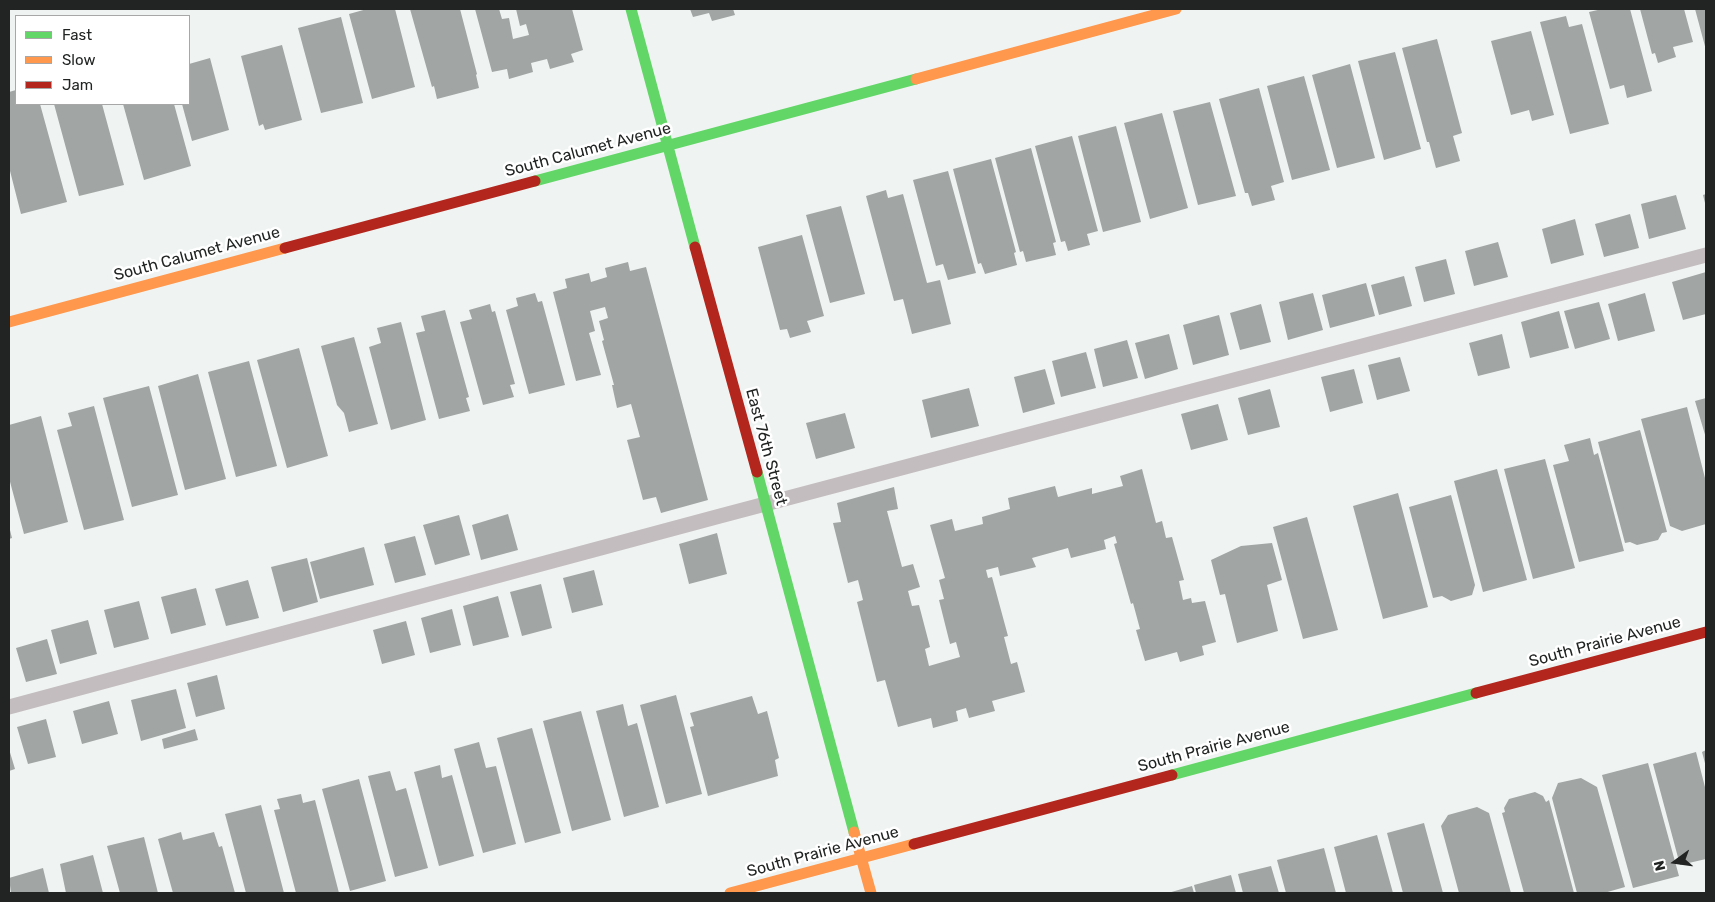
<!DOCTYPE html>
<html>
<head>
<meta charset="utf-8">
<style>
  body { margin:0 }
  #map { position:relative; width:1715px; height:902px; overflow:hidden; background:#eff4f2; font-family:Rubik,sans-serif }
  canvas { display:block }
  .frame { position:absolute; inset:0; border:10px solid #222424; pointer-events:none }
  .legend { position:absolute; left:15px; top:15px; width:175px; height:90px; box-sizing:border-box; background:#fff; border:1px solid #a7a7a7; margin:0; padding:6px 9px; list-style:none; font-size:15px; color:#222424 }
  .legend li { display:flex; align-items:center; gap:10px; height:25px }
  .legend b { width:25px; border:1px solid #a7a7a7 }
  .north { position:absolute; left:1650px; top:837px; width:50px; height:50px; -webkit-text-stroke:4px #fff; paint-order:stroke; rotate:256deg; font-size:14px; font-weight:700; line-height:20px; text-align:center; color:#222424 }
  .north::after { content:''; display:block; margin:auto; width:18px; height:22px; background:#222424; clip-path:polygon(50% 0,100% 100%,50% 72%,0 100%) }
</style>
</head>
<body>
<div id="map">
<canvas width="1715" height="902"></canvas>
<div class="frame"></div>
<ul class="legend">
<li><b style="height:6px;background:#63d668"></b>Fast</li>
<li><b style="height:6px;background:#ff974d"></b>Slow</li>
<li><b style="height:6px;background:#b3261e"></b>Jam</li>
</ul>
<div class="north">N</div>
</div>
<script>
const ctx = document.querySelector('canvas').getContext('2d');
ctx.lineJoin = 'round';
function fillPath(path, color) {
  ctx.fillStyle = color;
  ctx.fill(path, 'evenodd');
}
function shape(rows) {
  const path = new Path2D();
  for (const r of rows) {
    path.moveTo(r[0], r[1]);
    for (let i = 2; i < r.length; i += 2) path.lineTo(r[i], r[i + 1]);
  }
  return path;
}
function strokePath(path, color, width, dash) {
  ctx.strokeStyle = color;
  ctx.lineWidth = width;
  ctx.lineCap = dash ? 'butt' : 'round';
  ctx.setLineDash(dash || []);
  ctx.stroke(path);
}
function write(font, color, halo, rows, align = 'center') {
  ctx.font = font + ' Rubik,sans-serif';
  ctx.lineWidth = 5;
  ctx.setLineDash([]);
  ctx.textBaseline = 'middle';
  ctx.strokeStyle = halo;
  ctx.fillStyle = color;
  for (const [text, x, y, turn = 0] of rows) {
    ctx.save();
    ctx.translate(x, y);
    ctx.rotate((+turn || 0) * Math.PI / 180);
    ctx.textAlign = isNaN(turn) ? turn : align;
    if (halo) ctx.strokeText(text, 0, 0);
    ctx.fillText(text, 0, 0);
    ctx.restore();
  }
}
fillPath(shape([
  [367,9,395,9,415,87,372,99,349,14],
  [410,9,460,9,477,74,476,75,479,88,437,99,434,86,432,87],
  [475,9,499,9,502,19,509,18,513,39,529,35,526,24,520,26,516,9,572,9,583,50,571,54,574,62,550,69,547,59,531,63,533,72,509,79,507,69,492,72],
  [690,9,733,9,735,15,712,21,709,13,693,17],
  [1602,9,1630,9,1652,91,1627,98,1624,85,1610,89,1589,12],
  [1640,9,1684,9,1693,42,1673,47,1676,57,1658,63,1655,53,1652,54],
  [1695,9,1706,9,1706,50],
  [1566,16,1569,27,1582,24,1609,124,1570,134,1540,22],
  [341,17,363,103,321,113,298,28],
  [1531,31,1554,115,1532,121,1529,110,1511,115,1491,41],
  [1437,39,1462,133,1453,136,1460,161,1436,168,1429,142,1427,142,1402,48],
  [282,45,302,120,265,130,263,124,259,126,241,56],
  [1395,52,1421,149,1384,160,1358,61],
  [210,58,229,130,192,141,182,104,189,104,189,64],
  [1350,64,1375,158,1337,168,1312,75],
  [1304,76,1330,170,1292,180,1267,86],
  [1259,88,1284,182,1271,186,1275,200,1252,206,1248,193,1245,193,1219,99],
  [16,90,16,104,40,104,67,202,21,214,9,167,9,92],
  [1210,102,1236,196,1198,205,1173,111],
  [54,104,102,104,124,185,79,196],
  [123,104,174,104,191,166,144,180],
  [1162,113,1188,208,1150,219,1124,123],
  [1116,126,1141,222,1103,232,1078,136],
  [1072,136,1098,231,1087,234,1090,245,1068,251,1065,241,1061,242,1035,146],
  [1031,148,1056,242,1053,243,1056,255,1026,262,1023,251,1020,252,995,158],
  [991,159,1016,252,1014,253,1017,265,985,274,981,263,978,264,953,169],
  [948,171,976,273,948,280,943,264,936,266,913,180],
  [886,190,888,198,903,194,927,283,940,280,951,324,912,334,903,299,894,301,866,196],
  [1706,194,1706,207,1703,195],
  [1676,195,1686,229,1649,239,1641,204],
  [841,206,865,294,830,303,806,215],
  [1630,214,1639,248,1604,257,1595,224],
  [1575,219,1584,255,1551,264,1542,229],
  [802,235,824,316,807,321,811,332,790,338,787,329,780,330,758,247],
  [1498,242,1508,277,1474,286,1465,251],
  [1446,259,1455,294,1424,302,1415,267],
  [628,262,630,271,646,267,708,500,661,513,656,497,643,500,627,440,640,437,631,404,617,408,612,385,614,385,602,341,604,340,599,321,608,318,605,307,590,311,595,331,589,333,601,375,576,381,553,292,567,288,565,279,589,273,591,282,607,277,605,268],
  [1706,272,1706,314,1683,320,1672,282],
  [1404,276,1412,306,1379,315,1371,285],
  [1366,283,1375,316,1330,328,1322,295],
  [535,293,538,302,542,301,565,385,529,394,506,310,518,306,516,298],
  [1313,293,1323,330,1288,340,1279,302],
  [1645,293,1655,331,1618,341,1608,304],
  [1599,302,1610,339,1575,349,1564,311],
  [490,304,492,312,495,311,515,384,510,385,514,397,483,405,460,322,472,319,469,310],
  [1261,304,1271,342,1240,350,1230,313],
  [445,310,469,397,466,398,470,411,439,419,416,333,425,331,421,316],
  [1559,311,1569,348,1530,358,1521,322],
  [1219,315,1229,355,1193,365,1183,325],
  [401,322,426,420,391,430,369,347,381,343,377,328],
  [1169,334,1178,369,1145,379,1135,343],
  [1502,334,1510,368,1478,376,1469,343],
  [354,337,378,424,349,432,344,413,337,405,321,346],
  [1127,340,1138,378,1103,387,1094,349],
  [299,348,328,456,287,468,257,360],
  [1086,352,1096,388,1061,397,1052,361],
  [1400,357,1410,391,1377,400,1368,365],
  [249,361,277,466,236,477,208,372],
  [1045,369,1055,404,1023,413,1014,377],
  [1354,369,1363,403,1330,412,1321,377],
  [198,374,226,479,185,490,158,386],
  [149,386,178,495,132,507,103,398],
  [969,388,979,426,931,438,922,400],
  [1270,389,1280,427,1248,435,1238,398],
  [1706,398,1706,438,1695,401],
  [1218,404,1228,440,1191,450,1181,414],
  [94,406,124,520,84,530,57,430,72,426,68,413],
  [1687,407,1706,482,1706,524,1682,531,1670,526,1641,419],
  [845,413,855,448,816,459,806,423],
  [41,416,68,522,24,534,9,478,9,425],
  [1640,430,1667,532,1662,533,1658,540,1637,545,1630,542,1625,543,1598,442],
  [1590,438,1594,455,1598,453,1624,551,1579,562,1553,465,1569,461,1564,445],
  [1545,459,1575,568,1533,579,1504,469],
  [1142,469,1156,523,1162,521,1166,538,1172,537,1184,580,1179,581,1183,600,1191,598,1192,603,1205,601,1216,642,1202,646,1204,655,1180,662,1177,652,1145,661,1136,630,1140,629,1133,603,1131,604,1114,544,1117,543,1115,536,1104,540,1106,549,1071,558,1068,548,1032,558,1036,567,1000,576,998,567,986,570,988,578,992,577,1008,636,1004,637,1011,664,1017,662,1025,692,992,701,995,711,969,718,966,708,956,711,958,721,933,728,931,718,898,727,885,680,877,682,857,602,863,600,858,580,848,583,833,523,841,522,837,503,894,487,898,509,887,511,902,567,913,564,920,587,908,591,912,606,919,605,930,647,925,649,929,666,960,657,956,642,950,644,939,600,944,599,939,580,945,578,930,525,952,519,955,531,983,524,982,517,1010,509,1008,498,1055,486,1058,497,1092,488,1092,494,1123,486,1120,476],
  [1497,469,1527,580,1483,592,1454,481],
  [1398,493,1428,607,1383,619,1353,506],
  [1451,495,1475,585,1472,595,1451,601,1442,596,1433,598,1409,507],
  [508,514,518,550,481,560,472,525],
  [459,515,470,555,435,565,423,525],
  [1307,517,1338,630,1303,639,1273,527],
  [9,526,12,538,9,539],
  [717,533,727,574,689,584,679,544],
  [415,536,426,575,395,583,384,544],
  [1272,543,1282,580,1267,585,1278,631,1237,643,1225,594,1220,595,1211,560,1241,546],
  [364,547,374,585,320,599,310,562],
  [307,558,318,602,283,612,271,567],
  [594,570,603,605,572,613,563,578],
  [248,580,259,618,226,626,215,589],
  [541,584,552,628,522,636,510,592],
  [196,588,206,625,171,634,161,597],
  [498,596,509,637,473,646,463,606],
  [139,601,149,639,114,648,104,610],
  [452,609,461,645,430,653,421,618],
  [88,620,97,654,60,664,51,630],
  [406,621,415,655,382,664,373,630],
  [47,639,57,674,26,682,16,648],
  [217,675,225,709,196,717,187,683],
  [176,689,186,728,141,741,131,700],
  [676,695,702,794,666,804,640,705],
  [752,696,758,714,767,711,779,758,775,760,778,776,708,796,690,727,694,726,690,713],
  [109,701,118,734,82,744,73,711],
  [623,704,628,726,637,723,659,807,624,817,596,711],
  [581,711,611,820,572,831,543,721],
  [46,719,56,757,28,764,17,727],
  [532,728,561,833,525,843,497,738],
  [195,729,198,740,164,749,162,739],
  [479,742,486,768,496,766,516,844,483,853,454,749],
  [9,749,15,769,9,771],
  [1706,750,1706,767,1702,752],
  [1696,752,1706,791,1706,859,1680,865,1653,764],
  [1648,763,1679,876,1633,888,1602,775],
  [440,765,442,778,452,775,474,856,439,866,414,772],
  [390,771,396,791,406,788,428,868,395,877,368,776],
  [1581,778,1597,787,1625,887,1604,893,1577,893,1552,798,1558,783],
  [359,779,386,881,350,891,322,789],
  [1535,792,1543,796,1546,802,1549,800,1574,893,1524,893,1502,813,1505,812,1504,808,1509,799],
  [301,794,303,803,315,800,339,893,296,893,274,810,280,809,277,799],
  [261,805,284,893,246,893,225,814],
  [1477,807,1489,813,1511,893,1459,893,1441,826,1448,815],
  [1424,823,1443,893,1403,893,1387,833],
  [181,832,183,840,214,832,219,847,222,846,235,893,173,893,158,839],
  [1377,835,1393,893,1346,893,1334,847],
  [144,837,158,893,120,893,107,846],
  [1324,848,1336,893,1286,893,1277,860],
  [93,855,103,893,66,893,60,864],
  [1271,866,1279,893,1243,893,1238,874],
  [43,868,49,893,11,893,9,878],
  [1231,875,1236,893,1196,893,1194,885],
  [1192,886,1194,893,1168,893]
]), '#a1a5a3');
strokePath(shape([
  [9,707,720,516,1706,255]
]), '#c4bdbf', 15);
strokePath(shape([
  [631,9,695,247],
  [535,181,916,79],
  [757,472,854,832],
  [1172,775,1476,693]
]), '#63d668', 11);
strokePath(shape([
  [916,79,1176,9],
  [9,322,285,248],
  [854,832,871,893],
  [730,893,914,844]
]), '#ff974d', 11);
strokePath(shape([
  [695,247,757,472],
  [285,248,535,181],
  [1476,693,1706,632],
  [914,844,1172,775]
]), '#b3261e', 11);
write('16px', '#222424', '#fff', [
  ["South Calumet Avenue",588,150,-15],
  ["South Calumet Avenue",197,254,-15],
  ["East 76th Street",766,447,75],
  ["South Prairie Avenue",1605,642,-15],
  ["South Prairie Avenue",1214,747,-15],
  ["South Prairie Avenue",823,852,-15]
]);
</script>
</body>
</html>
